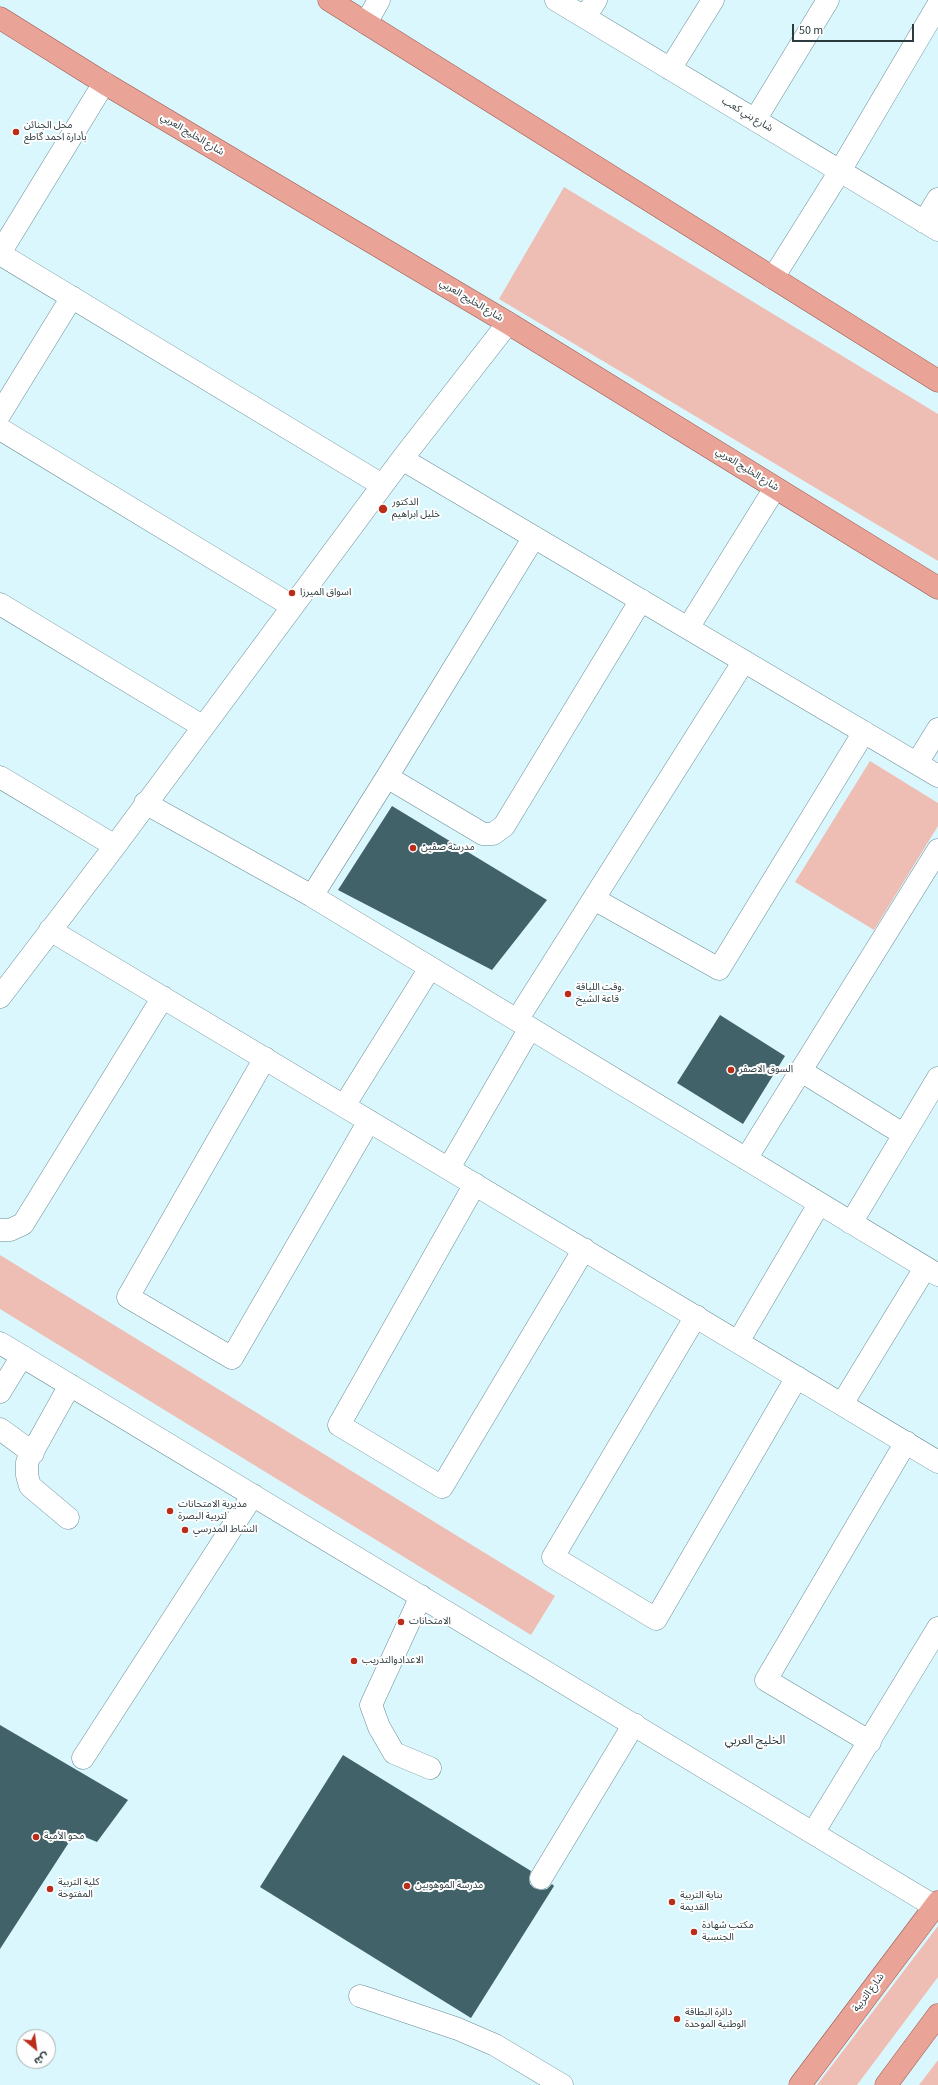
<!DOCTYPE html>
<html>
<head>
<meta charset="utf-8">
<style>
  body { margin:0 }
  #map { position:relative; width:938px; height:2085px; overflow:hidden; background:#daf7fe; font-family:"Source Sans 3","Noto Sans Arabic",sans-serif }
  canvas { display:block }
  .north { position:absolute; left:16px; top:2029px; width:40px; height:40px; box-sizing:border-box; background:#fefefe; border:1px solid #aab0b2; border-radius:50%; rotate:151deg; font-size:11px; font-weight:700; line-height:16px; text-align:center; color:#2d3b3f }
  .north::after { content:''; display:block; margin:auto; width:14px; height:18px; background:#ba2e19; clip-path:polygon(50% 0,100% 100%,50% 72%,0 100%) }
  .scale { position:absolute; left:792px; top:24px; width:122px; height:18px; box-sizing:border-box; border:2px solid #2d3b3f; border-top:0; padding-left:5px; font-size:12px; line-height:14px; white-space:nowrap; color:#2d3b3f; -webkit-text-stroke:3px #fefefe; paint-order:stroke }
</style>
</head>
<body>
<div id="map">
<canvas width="938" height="2085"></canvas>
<div class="north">ش</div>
<div class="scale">50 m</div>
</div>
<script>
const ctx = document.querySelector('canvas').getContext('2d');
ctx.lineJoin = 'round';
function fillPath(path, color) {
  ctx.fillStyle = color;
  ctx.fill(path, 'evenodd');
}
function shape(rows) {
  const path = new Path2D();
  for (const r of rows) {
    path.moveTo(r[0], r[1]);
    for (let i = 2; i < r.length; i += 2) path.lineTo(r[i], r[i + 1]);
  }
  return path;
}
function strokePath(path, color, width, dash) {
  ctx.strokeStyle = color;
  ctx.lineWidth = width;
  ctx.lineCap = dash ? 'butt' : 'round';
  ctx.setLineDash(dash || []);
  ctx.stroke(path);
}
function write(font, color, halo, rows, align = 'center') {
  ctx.font = font + ' "Source Sans 3","Noto Sans Arabic",sans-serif';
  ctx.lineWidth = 4;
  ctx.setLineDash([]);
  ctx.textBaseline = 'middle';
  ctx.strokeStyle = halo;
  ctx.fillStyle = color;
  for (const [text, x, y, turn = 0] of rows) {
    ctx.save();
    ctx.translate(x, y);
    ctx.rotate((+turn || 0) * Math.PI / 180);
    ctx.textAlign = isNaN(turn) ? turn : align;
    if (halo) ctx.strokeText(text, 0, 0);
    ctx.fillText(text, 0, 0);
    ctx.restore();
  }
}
fillPath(shape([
  [564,187,938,414,938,561,499,299],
  [870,761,938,803,938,826,874,930,795,882],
  [0,1255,555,1596,531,1635,0,1309],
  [938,1926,938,1977,857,2085,817,2085],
  [938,2060,938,2085,919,2085]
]), '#eebeb5');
fillPath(shape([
  [392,806,547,900,492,970,338,890],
  [720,1015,785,1056,743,1124,677,1083],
  [0,1725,128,1800,97,1842,75,1833,0,1949],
  [343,1755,531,1871,529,1878,530,1884,534,1888,541,1890,547,1889,552,1884,554,1886,471,2018,260,1887]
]), '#416269');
const minor = shape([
  [556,0,938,230],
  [585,17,596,0],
  [366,23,379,0],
  [670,69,713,0],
  [755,120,828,0],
  [924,222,938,199],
  [0,253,104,83],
  [0,254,382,485],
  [773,278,840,171,938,5],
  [0,414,72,297],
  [0,429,292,606],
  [402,459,938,776],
  [0,604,202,726],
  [688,628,775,488],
  [917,763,938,729],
  [0,777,115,846],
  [387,777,483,834,493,834,504,826,641,600],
  [145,803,312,896,938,1275],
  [312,896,387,777,534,537],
  [594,899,719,969,864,732],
  [50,930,938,1462],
  [0,997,115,846,402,459,508,323],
  [517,1020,744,661],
  [265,1058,128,1297,232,1358,369,1121],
  [801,1071,903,1134],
  [344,1106,430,968],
  [746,1159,938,850],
  [449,1168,530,1028],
  [475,1184,339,1425,442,1487,584,1249],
  [851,1223,938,1078],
  [0,1230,10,1230,23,1224,163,997],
  [696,1316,553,1557,656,1619,797,1377],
  [738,1342,819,1204],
  [0,1343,934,1906],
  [0,1392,22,1356],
  [842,1404,925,1268],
  [0,1429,33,1453],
  [68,1518,30,1486,27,1475,27,1462,70,1385],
  [421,1596,371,1705,379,1727,394,1753,430,1768],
  [870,1742,766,1680,906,1442],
  [83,1758,253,1495],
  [813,1833,938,1628],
  [541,1878,634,1724],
  [360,1996,458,2029,495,2045,562,2085]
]);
const major = shape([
  [329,0,938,381],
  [0,18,104,83,508,323,938,588],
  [800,2085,938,1902],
  [886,2085,938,2015]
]);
strokePath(minor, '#6a8c94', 23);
strokePath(major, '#9d574b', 23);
strokePath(minor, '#fff', 22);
strokePath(major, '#e9a397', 22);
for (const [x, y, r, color] of [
  [16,132,4,"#ba2e19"],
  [383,509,5,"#ba2e19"],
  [292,593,4,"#ba2e19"],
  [413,848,4,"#ba2e19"],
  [568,994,4,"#ba2e19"],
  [731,1070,4,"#ba2e19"],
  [170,1511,4,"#ba2e19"],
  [185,1530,4,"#ba2e19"],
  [401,1622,4,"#ba2e19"],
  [354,1661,4,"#ba2e19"],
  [36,1837,4,"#ba2e19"],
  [407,1886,4,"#ba2e19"],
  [50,1889,4,"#ba2e19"],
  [672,1902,4,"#ba2e19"],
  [694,1932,4,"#ba2e19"],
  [677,2019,4,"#ba2e19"]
]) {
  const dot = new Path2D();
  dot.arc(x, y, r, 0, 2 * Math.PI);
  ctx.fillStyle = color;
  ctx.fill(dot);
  strokePath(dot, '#fefefe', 1.5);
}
write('10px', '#2d3b3f', '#fefefe', [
  ["شارع بني كعب",747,115,31],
  ["شارع الخليج العربي",192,135,31],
  ["شارع الخليج العربي",471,301,31],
  ["شارع الخليج العربي",747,470,32],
  ["شارع التربية",869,1993,-53]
]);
write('10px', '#2d3b3f', '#fefefe', [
  ["محل الجنائن",24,126],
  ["بأدارة احمد گاطع",24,138],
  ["الدكتور",392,503],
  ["خليل ابراهيم",392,515],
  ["اسواق الميرزا",300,593],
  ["مدرسة صفين",421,848],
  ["وقت اللياقة.",576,988],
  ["قاعة الشيخ",576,1000],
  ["السوق الاصفر",739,1070],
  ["مديرية الامتحانات",178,1505],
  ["لتربية البصرة",178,1517],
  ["النشاط المدرسي",193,1530],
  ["الامتحانات",409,1622],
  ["الاعدادوالتدريب",362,1661],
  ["محو الأمية",44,1837],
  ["كلية التربية",58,1883],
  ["المفتوحة",58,1895],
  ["مدرسة الموهوبين",415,1886],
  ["بناية التربية",680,1896],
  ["القديمة",680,1908],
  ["مكتب شهادة",702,1926],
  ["الجنسية",702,1938],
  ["دائرة البطاقة",685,2013],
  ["الوطنية الموحدة",685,2025]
], 'left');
write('12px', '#2d3b3f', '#fefefe', [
  ["الخليج العربي",755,1741]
]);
</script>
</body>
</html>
